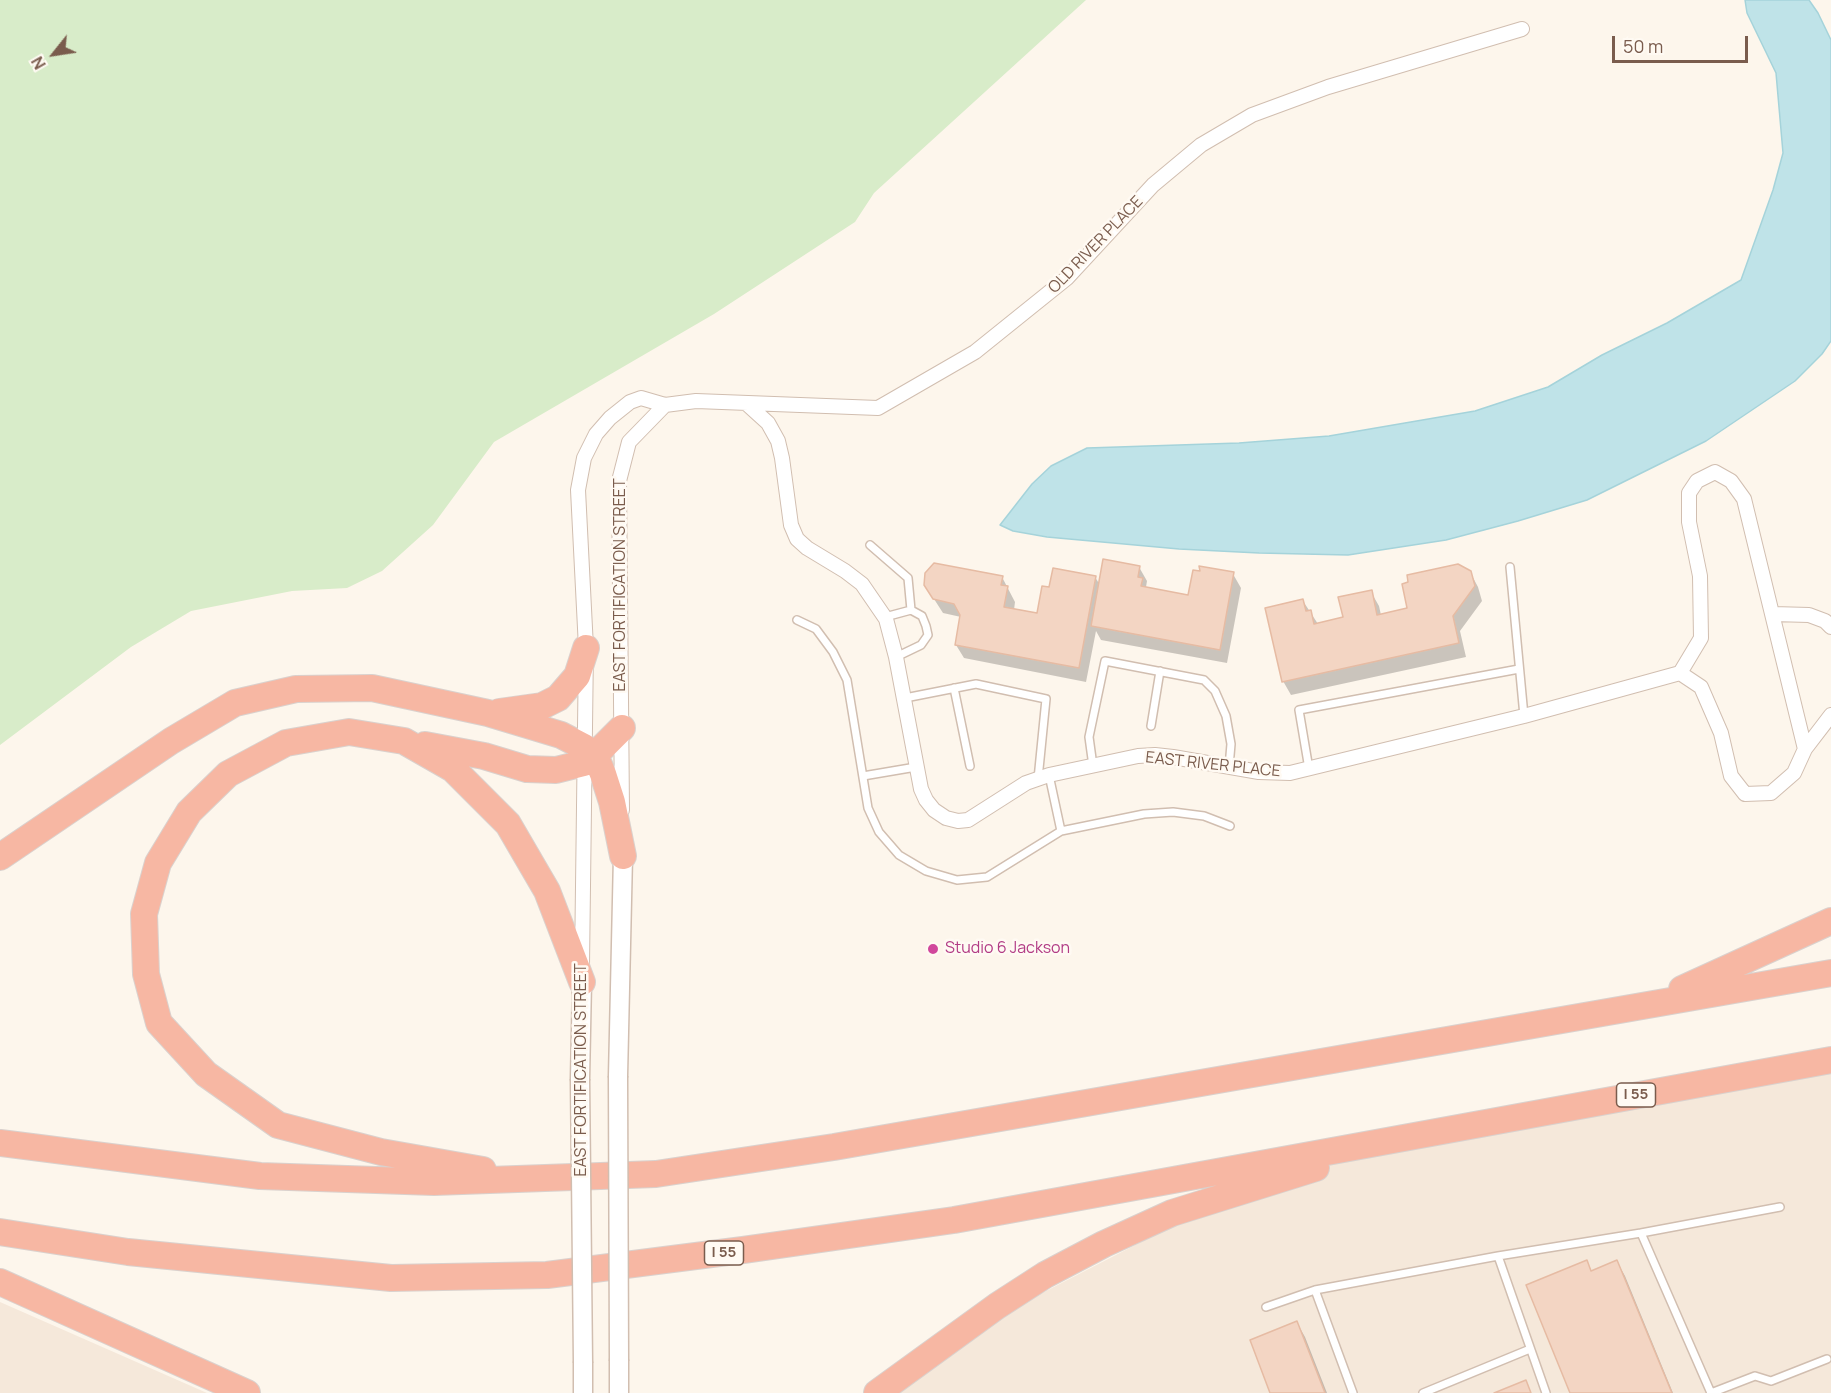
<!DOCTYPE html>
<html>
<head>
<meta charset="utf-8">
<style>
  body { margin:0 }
  #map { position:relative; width:1831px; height:1393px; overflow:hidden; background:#fdf6ec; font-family:Manrope,sans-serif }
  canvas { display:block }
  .north { position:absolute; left:24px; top:24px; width:60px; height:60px; -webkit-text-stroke:4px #fffaf3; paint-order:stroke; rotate:240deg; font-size:16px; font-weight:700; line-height:24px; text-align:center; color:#7a5c4d }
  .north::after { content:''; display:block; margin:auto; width:21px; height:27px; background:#7a5c4d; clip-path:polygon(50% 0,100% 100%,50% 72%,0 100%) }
  .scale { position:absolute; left:1612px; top:36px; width:136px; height:27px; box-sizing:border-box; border:3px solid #7a5c4d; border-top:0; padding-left:8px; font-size:18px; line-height:21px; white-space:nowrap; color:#7a5c4d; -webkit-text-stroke:4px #fffaf3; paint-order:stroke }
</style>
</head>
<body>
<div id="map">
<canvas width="1831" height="1393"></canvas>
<div class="north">N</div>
<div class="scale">50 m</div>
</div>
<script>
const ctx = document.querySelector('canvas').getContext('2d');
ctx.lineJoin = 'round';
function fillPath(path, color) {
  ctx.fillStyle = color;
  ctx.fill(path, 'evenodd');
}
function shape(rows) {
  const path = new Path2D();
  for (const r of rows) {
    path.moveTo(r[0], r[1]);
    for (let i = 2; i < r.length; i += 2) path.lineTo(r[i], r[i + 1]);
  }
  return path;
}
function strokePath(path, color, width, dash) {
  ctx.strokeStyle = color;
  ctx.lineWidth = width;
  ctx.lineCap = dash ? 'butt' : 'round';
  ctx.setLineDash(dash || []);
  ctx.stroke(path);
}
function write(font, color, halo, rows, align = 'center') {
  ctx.font = font + ' Manrope,sans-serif';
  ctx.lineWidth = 5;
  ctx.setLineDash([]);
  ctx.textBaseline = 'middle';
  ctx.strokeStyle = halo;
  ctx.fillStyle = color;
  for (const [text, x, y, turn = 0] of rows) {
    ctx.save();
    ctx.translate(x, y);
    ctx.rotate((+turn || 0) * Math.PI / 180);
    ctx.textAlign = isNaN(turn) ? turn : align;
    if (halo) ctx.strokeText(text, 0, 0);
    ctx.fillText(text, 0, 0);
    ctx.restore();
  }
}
fillPath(shape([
  [1831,1060,1831,1393,877,1393,951,1340,1240,1191,1441,1131],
  [0,1302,207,1393,0,1393]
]), '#f5e8da');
fillPath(shape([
  [0,0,1086,0,874,193,855,222,714,314,494,442,433,525,382,571,347,588,292,591,191,611,131,647,0,745]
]), '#d8ecc9');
const water = shape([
  [1745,0,1809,0,1818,13,1831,40,1831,341,1822,354,1795,381,1706,441,1587,500,1518,521,1446,540,1348,555,1259,553,1179,549,1047,537,1013,531,1000,525,1032,484,1051,466,1087,448,1239,443,1329,436,1475,411,1548,387,1602,355,1667,323,1741,280,1773,190,1783,153,1776,73,1747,13,1745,0]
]);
fillPath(water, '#bfe3e8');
strokePath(water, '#a5d3da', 1.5);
fillPath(shape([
  [1139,567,1147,581,1146,587,1190,597,1233,574,1241,588,1227,663,1101,640,1096,631,1086,682,964,658,956,645,961,617,943,613,925,585,1002,577,1015,602,1014,610,1038,615,1050,589,1095,577,1100,585],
  [1470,572,1478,587,1482,601,1460,631,1466,657,1291,695,1283,681,1303,601,1318,624,1345,618,1371,592,1379,606,1381,615,1409,609],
  [1587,1262,1592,1272,1617,1262,1625,1276,1673,1393,1572,1393],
  [1297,1323,1305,1337,1327,1393,1272,1393]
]), '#0003');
const building = shape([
  [1103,559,1140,566,1138,577,1143,578,1141,586,1188,595,1193,570,1200,571,1199,566,1234,572,1220,650,1091,626,1103,559],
  [934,563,1003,576,1001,585,1008,586,1004,607,1037,613,1042,586,1049,587,1053,568,1096,576,1079,668,955,645,960,615,954,604,933,599,924,585,925,573,934,563],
  [1458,564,1471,571,1475,586,1453,616,1459,643,1282,682,1265,608,1303,599,1306,611,1311,610,1314,624,1343,617,1338,597,1372,590,1377,615,1407,608,1402,584,1408,582,1407,575,1458,564],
  [1587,1260,1591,1271,1617,1260,1672,1393,1570,1393,1526,1285,1587,1260],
  [1297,1321,1325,1393,1270,1393,1250,1340,1297,1321],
  [1526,1380,1531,1393,1494,1393,1526,1380]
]);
fillPath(building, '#f3d5c3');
strokePath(building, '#e6bba3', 1.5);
const service = shape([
  [870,545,908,578,911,610],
  [1510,567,1524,716],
  [885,617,911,610,922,616,926,626,928,635,921,645,896,657],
  [797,620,816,629,833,652,847,680,868,808,879,832,899,855,926,871,957,880,987,877,1061,831,1144,814,1173,812,1204,816,1230,826],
  [954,688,970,766],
  [905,698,976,684,1046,699,1038,779],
  [1151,726,1160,671],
  [1093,766,1089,737,1105,661,1204,680,1215,691,1226,716,1231,744,1229,767],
  [1309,769,1299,710,1519,669],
  [1049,775,1061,831],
  [863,776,916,767],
  [1641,1233,1780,1207],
  [1498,1256,1546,1393],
  [1266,1307,1315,1290],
  [1353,1393,1315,1290,1498,1256,1641,1233,1711,1393],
  [1423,1393,1530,1349],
  [1711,1393,1755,1376,1771,1381,1827,1359]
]);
const minor = shape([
  [746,403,768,423,778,441,782,458,791,525,797,539,807,548,845,571,862,584,886,619,896,657,921,789,926,800,934,810,946,818,958,821,968,820,1026,783,1049,775,1138,756,1155,755,1173,757,1259,772,1290,773,1524,716,1680,673],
  [1773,614,1809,615,1825,621,1831,627],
  [1805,749,1744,499,1731,481,1715,472,1697,481,1689,493,1689,522,1700,576,1701,638,1680,673,1701,687,1721,733,1731,776,1745,794,1771,793,1794,773,1805,749,1831,715],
  [622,810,619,481,629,442,665,405],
  [582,965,586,648,578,490,584,458,596,434,610,418,630,402,641,398,665,405,696,401,878,408,975,352,1067,278,1153,185,1201,145,1252,115,1328,87,1522,29]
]);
const tertiary = shape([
  [618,1076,623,856],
  [580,1079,582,982],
  [619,1361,619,1393],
  [583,1363,583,1393]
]);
const motorway = shape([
  [499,712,542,706,558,698,577,676,586,648],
  [425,745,484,756,527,769,556,770,584,763,595,755,622,728],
  [0,857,171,741,235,703,296,689,372,688,488,713,561,735,584,747,595,755,603,774,612,802,623,856],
  [1682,989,1831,921],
  [0,1143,260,1176,434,1182,656,1174,834,1147,1831,973],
  [483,1170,381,1152,278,1125,206,1074,159,1023,146,974,144,914,158,863,189,812,228,774,286,743,349,732,404,741,453,769,508,824,547,891,582,982],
  [0,1232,128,1252,391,1278,547,1275,743,1250,954,1220,1831,1060],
  [0,1282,247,1393],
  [877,1393,997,1306,1045,1275,1104,1244,1172,1213,1316,1168]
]);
strokePath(service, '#d1beb0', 10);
strokePath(minor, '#d1beb0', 16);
strokePath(tertiary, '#d1beb0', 21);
strokePath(motorway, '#dad1cd', 28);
strokePath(service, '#fff', 7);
strokePath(minor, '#fff', 14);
strokePath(tertiary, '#fff', 18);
strokePath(motorway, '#f7b7a3', 26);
const tertiaryBridge = shape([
  [618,1076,619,1361],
  [580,1079,583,1363]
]);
strokePath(tertiaryBridge, '#d1beb0', 21, []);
strokePath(tertiaryBridge, '#fff', 18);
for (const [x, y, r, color] of [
  [933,949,6,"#d1479c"]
]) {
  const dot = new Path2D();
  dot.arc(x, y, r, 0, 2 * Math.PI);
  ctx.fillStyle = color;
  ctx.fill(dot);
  strokePath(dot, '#fffaf3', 2);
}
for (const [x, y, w] of [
  [1636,1095,39],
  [724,1253,39]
]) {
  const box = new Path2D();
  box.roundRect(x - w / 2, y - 12, w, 24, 4.5);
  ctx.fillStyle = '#fffaf3';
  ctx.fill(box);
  strokePath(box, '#7a5c4d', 1.5);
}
write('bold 15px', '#7a5c4d', null, [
  ["I 55",1636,1095],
  ["I 55",724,1253]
]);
write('16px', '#7a5c4d', '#fffaf3', [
  ["OLD RIVER PLACE",1096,245,-46],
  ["EAST FORTIFICATION STREET",621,585,-90],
  ["EAST RIVER PLACE",1213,765,6],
  ["EAST FORTIFICATION STREET",582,1070,-90]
]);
write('16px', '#b23c85', '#fffaf3', [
  ["Studio 6 Jackson",945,949]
], 'left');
</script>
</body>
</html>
